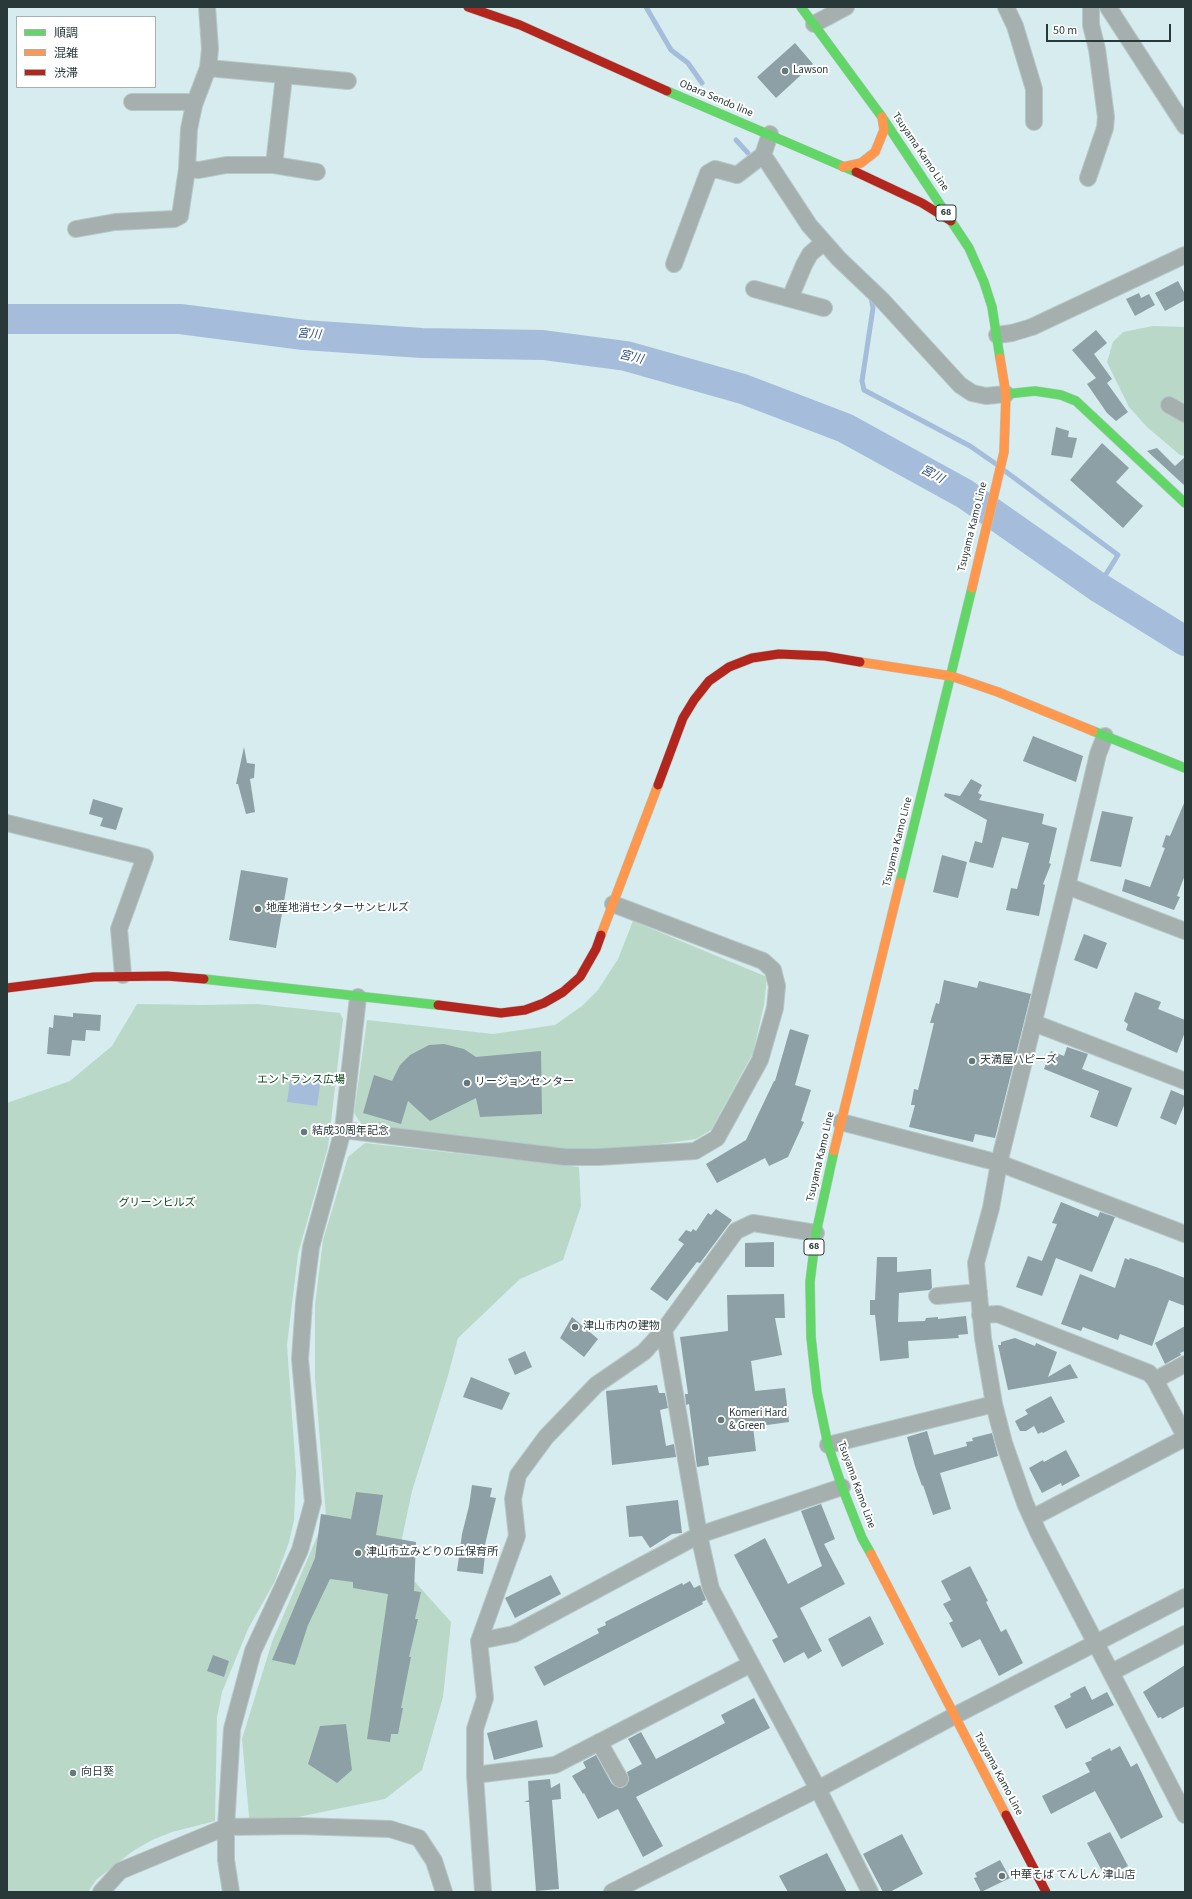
<!DOCTYPE html>
<html>
<head>
<meta charset="utf-8">
<style>
  body { margin:0 }
  #map { position:relative; width:1192px; height:1899px; overflow:hidden; background:#d6ecee; font-family:"Source Sans 3","Noto Sans JP",sans-serif }
  canvas { display:block }
  .frame { position:absolute; inset:0; border:8px solid #29393a; pointer-events:none }
  .legend { position:absolute; left:16px; top:16px; width:140px; height:72px; box-sizing:border-box; background:#fff; border:1px solid #a9b0b0; margin:0; padding:5px 7px; list-style:none; font-size:12px; color:#29393a }
  .legend li { display:flex; align-items:center; gap:8px; height:20px }
  .legend b { width:20px; border:1px solid #a9b0b0 }
  .scale { position:absolute; left:1046px; top:24px; width:125px; height:18px; box-sizing:border-box; border:2px solid #29393a; border-top:0; padding-left:5px; font-size:12px; line-height:14px; white-space:nowrap; color:#29393a; -webkit-text-stroke:3px #fff; paint-order:stroke }
</style>
</head>
<body>
<div id="map">
<canvas width="1192" height="1899"></canvas>
<div class="frame"></div>
<ul class="legend">
<li><b style="height:5px;background:#63d668"></b>順調</li>
<li><b style="height:5px;background:#ff974d"></b>混雑</li>
<li><b style="height:5px;background:#b3261e"></b>渋滞</li>
</ul>
<div class="scale">50 m</div>
</div>
<script>
const ctx = document.querySelector('canvas').getContext('2d');
ctx.lineJoin = 'round';
function fillPath(path, color) {
  ctx.fillStyle = color;
  ctx.fill(path, 'evenodd');
}
function shape(rows) {
  const path = new Path2D();
  for (const r of rows) {
    path.moveTo(r[0], r[1]);
    for (let i = 2; i < r.length; i += 2) path.lineTo(r[i], r[i + 1]);
  }
  return path;
}
function strokePath(path, color, width, dash) {
  ctx.strokeStyle = color;
  ctx.lineWidth = width;
  ctx.lineCap = dash ? 'butt' : 'round';
  ctx.setLineDash(dash || []);
  ctx.stroke(path);
}
function write(font, color, halo, rows, align = 'center') {
  ctx.font = font + ' "Source Sans 3","Noto Sans JP",sans-serif';
  ctx.lineWidth = 4;
  ctx.setLineDash([]);
  ctx.textBaseline = 'middle';
  ctx.strokeStyle = halo;
  ctx.fillStyle = color;
  for (const [text, x, y, turn = 0] of rows) {
    ctx.save();
    ctx.translate(x, y);
    ctx.rotate((+turn || 0) * Math.PI / 180);
    ctx.textAlign = isNaN(turn) ? turn : align;
    if (halo) ctx.strokeText(text, 0, 0);
    ctx.fillText(text, 0, 0);
    ctx.restore();
  }
}
fillPath(shape([
  [1153,326,1185,327,1185,456,1180,455,1147,427,1129,407,1107,362,1113,342,1123,332],
  [633,921,767,977,764,1005,753,1053,711,1130,696,1139,595,1153,364,1128,354,1113,367,1020,493,1034,555,1025,582,1006,598,990,618,959],
  [137,1004,201,1005,257,1004,340,1013,343,1019,328,1147,298,1254,287,1345,296,1473,294,1520,289,1542,275,1581,248,1629,222,1692,217,1717,215,1821,172,1832,152,1840,133,1851,96,1880,88,1892,7,1892,7,1103,70,1081,112,1046],
  [365,1143,579,1167,581,1206,563,1260,520,1279,458,1338,447,1379,412,1491,397,1562,451,1622,443,1697,422,1770,385,1799,250,1827,242,1739,272,1642,326,1516,315,1378,315,1305,323,1240,348,1157]
]), '#bad8c7');
fillPath(shape([
  [291,1074,321,1078,317,1106,287,1102]
]), '#a5bdda');
strokePath(shape([
  [646,7,671,50,688,63,702,83],
  [736,140,748,153],
  [871,297,873,308,862,381,864,390,970,446,996,464],
  [1005,471,1118,555,1098,587]
]), '#a5bdda', 5);
strokePath(shape([
  [7,319,180,319,304,335,422,343,543,345,626,356,743,389,845,428,965,494,1098,587,1185,641]
]), '#a5bdda', 30);
fillPath(shape([
  [795,43,813,64,776,98,757,77],
  [1178,281,1185,294,1185,300,1165,311,1155,293],
  [1139,293,1141,298,1149,294,1155,305,1135,316,1126,299],
  [1096,330,1107,343,1094,354,1112,379,1107,383,1128,412,1116,421,1107,413,1087,384,1096,378,1072,350],
  [1056,427,1069,431,1068,437,1077,438,1072,458,1051,455],
  [1102,443,1129,468,1116,482,1143,506,1123,528,1070,480],
  [1157,448,1175,466,1185,457,1185,486,1147,451],
  [1033,736,1083,756,1076,782,1023,761],
  [244,747,247,763,255,764,254,778,250,779,255,812,246,814,238,784,236,784],
  [971,779,982,785,978,793,982,795,979,800,1044,814,1042,824,1057,828,1049,863,1051,864,1043,884,1045,885,1039,916,1006,910,1011,888,1017,889,1029,843,1002,837,993,868,969,862,975,841,982,843,987,820,944,796,945,793,960,796],
  [93,799,123,808,116,830,100,826,103,818,89,814],
  [1185,801,1185,875,1177,896,1180,897,1174,910,1122,891,1125,879,1150,887,1165,848,1162,847,1166,835,1170,836],
  [1102,811,1133,817,1121,867,1090,861],
  [942,855,967,862,958,898,933,892],
  [241,870,288,878,276,948,229,940],
  [1084,934,1107,943,1097,969,1074,960],
  [944,980,977,988,979,981,1031,994,995,1138,975,1134,973,1142,909,1127,915,1105,911,1105,914,1089,918,1090,934,1023,930,1023,936,1003,939,1004],
  [1135,992,1161,1002,1158,1009,1185,1020,1185,1032,1177,1053,1126,1030,1128,1024,1124,1021],
  [73,1013,101,1015,100,1031,86,1030,85,1041,72,1040,70,1056,47,1054,49,1027,53,1028,54,1015,73,1017],
  [790,1029,809,1035,795,1085,811,1090,801,1121,804,1122,788,1157,769,1166,765,1158,717,1183,706,1164,746,1140,774,1081,775,1081],
  [444,1044,464,1049,476,1057,541,1051,542,1114,480,1117,476,1098,430,1121,408,1101,401,1124,363,1113,374,1075,392,1081,400,1065,410,1055,429,1045],
  [1067,1047,1088,1054,1082,1069,1132,1088,1117,1127,1090,1117,1099,1091,1044,1069,1051,1051,1064,1056],
  [1171,1090,1185,1096,1185,1103,1176,1125,1160,1118],
  [1061,1202,1098,1217,1100,1212,1115,1217,1092,1272,1056,1258,1042,1296,1016,1287,1028,1256,1042,1261,1057,1224,1052,1223],
  [716,1209,732,1220,700,1263,697,1262,667,1301,650,1289,684,1244,678,1240,686,1230,691,1232,693,1229,696,1231,708,1213,711,1215],
  [774,1242,774,1267,745,1267,745,1243],
  [877,1257,897,1257,897,1272,931,1269,932,1288,930,1290,899,1293,898,1322,925,1321,926,1318,938,1317,938,1319,966,1316,968,1334,958,1335,959,1338,908,1341,909,1358,880,1361,875,1315,870,1315,870,1300,875,1300],
  [1125,1258,1129,1260,1130,1258,1156,1267,1185,1278,1185,1306,1169,1300,1152,1346,1120,1334,1118,1340,1083,1327,1081,1331,1061,1324,1080,1274,1115,1288],
  [784,1294,785,1318,775,1318,782,1355,751,1361,755,1391,785,1388,789,1422,753,1427,756,1451,708,1457,709,1465,697,1467,689,1404,686,1405,685,1394,688,1394,680,1337,728,1331,727,1295],
  [572,1317,598,1339,584,1357,560,1338],
  [1185,1326,1185,1351,1180,1353,1181,1355,1165,1364,1155,1343],
  [1015,1338,1035,1346,1036,1343,1057,1352,1048,1377,1070,1364,1078,1378,1008,1390,998,1345,1001,1345,1001,1342],
  [525,1351,532,1367,515,1375,508,1359],
  [471,1377,510,1393,502,1410,463,1397],
  [657,1385,659,1393,665,1393,668,1408,660,1410,666,1446,674,1444,676,1457,612,1465,606,1391],
  [1051,1396,1065,1422,1043,1433,1042,1432,1038,1434,1034,1426,1026,1431,1020,1431,1015,1421,1028,1414,1025,1410],
  [927,1431,934,1455,967,1446,966,1442,973,1441,972,1438,992,1433,998,1456,940,1473,951,1509,933,1515,923,1485,922,1486,915,1466,907,1437],
  [1066,1450,1080,1476,1062,1486,1061,1483,1042,1493,1029,1468,1043,1460,1044,1462],
  [472,1485,492,1488,490,1497,496,1498,483,1553,485,1554,483,1574,457,1571,462,1534,469,1506],
  [356,1492,383,1495,376,1535,416,1542,414,1591,421,1592,415,1619,418,1619,409,1657,411,1657,401,1708,403,1708,398,1734,391,1734,390,1742,367,1739,388,1594,353,1588,353,1582,330,1579,308,1625,295,1665,272,1660,315,1558,321,1514,351,1519],
  [678,1500,682,1533,672,1534,650,1548,642,1536,629,1537,626,1506],
  [821,1504,835,1539,824,1544,845,1584,800,1608,822,1651,808,1659,804,1652,784,1663,772,1640,778,1637,734,1555,765,1538,788,1584,822,1566,801,1511],
  [970,1566,988,1601,986,1602,1001,1632,1006,1629,1023,1663,999,1676,980,1639,962,1648,949,1623,953,1621,943,1604,951,1600,941,1581],
  [551,1575,561,1594,515,1618,505,1598],
  [690,1581,694,1588,700,1585,706,1600,702,1602,703,1604,544,1686,534,1667,599,1633,597,1629,606,1625,605,1622,682,1583,683,1585],
  [870,1616,884,1644,842,1667,828,1639],
  [213,1655,229,1661,224,1677,207,1671],
  [1185,1665,1185,1706,1162,1719,1161,1717,1158,1718,1143,1692],
  [1085,1686,1092,1700,1107,1692,1114,1705,1066,1729,1054,1706,1071,1697,1070,1694],
  [754,1698,770,1728,636,1797,663,1846,643,1857,618,1809,598,1819,584,1793,583,1794,572,1776,586,1768,583,1762,596,1755,612,1784,620,1788,624,1787,629,1779,627,1772,642,1764,628,1739,641,1732,656,1759,725,1723,721,1715],
  [537,1720,543,1747,494,1760,487,1733],
  [346,1724,352,1770,337,1783,308,1764,320,1726],
  [1120,1746,1131,1767,1137,1763,1163,1817,1121,1839,1095,1791,1051,1814,1042,1796,1090,1772,1085,1763,1092,1760,1091,1758,1110,1748,1111,1751],
  [550,1779,551,1788,560,1783,561,1799,552,1800,559,1889,536,1891,529,1802,524,1802,529,1800,528,1781],
  [1110,1832,1128,1866,1114,1873,1110,1867,1102,1871,1087,1843],
  [902,1834,923,1874,890,1892,883,1892,863,1854],
  [827,1853,847,1892,788,1892,779,1876],
  [1000,1860,1010,1878,981,1892,974,1878,977,1877,975,1873]
]), '#8da0a6');
const street = shape([
  [1006,7,1015,26,1034,89,1034,122],
  [1108,7,1185,126],
  [814,24,846,7],
  [208,68,348,81],
  [132,102,187,102,194,105],
  [770,134,763,155,809,225,839,259,882,300,960,385,972,393,986,396,1006,394],
  [274,165,284,76],
  [187,169,199,170,226,165,274,165,317,172],
  [1088,178,1105,128,1106,117,1097,49,1091,25,1091,7],
  [76,229,115,222,174,219,180,216,187,169,189,129,194,105,208,68,210,49,207,7],
  [674,264,708,173,715,169,737,175,763,155],
  [754,289,824,308],
  [790,298,804,265,810,254,824,242],
  [997,335,1012,333,1032,327,1185,255],
  [1169,405,1185,414],
  [1105,736,1098,754,1067,886,999,1163,991,1208,976,1263,983,1338,994,1404,1004,1443,1025,1503,1038,1532,1185,1815],
  [7,823,145,857,119,929,123,975],
  [1067,886,1185,931],
  [1034,1023,1185,1081],
  [841,1122,999,1163,1185,1234],
  [343,1130,565,1157,598,1157,695,1151,717,1138,760,1060,775,1008,777,986,773,970,763,961,613,904],
  [937,1296,979,1292],
  [980,1315,998,1314,1149,1373,1155,1380,1185,1436],
  [664,1330,699,1535,711,1589,818,1789,870,1892],
  [1155,1380,1185,1364],
  [828,1445,994,1404],
  [1032,1518,1185,1438],
  [479,1641,514,1634,699,1535,842,1487],
  [1112,1672,1185,1634],
  [599,1742,620,1779],
  [475,1775,555,1765,751,1664],
  [101,1892,120,1871,226,1827,299,1826,390,1829,419,1838,434,1861,444,1892],
  [231,1892,226,1860,226,1827,232,1729,253,1651,300,1550,313,1502,300,1359,304,1302,311,1247,343,1130,358,997],
  [483,1892,475,1775,475,1729,485,1698,479,1641,517,1536,513,1499,518,1475,546,1437,596,1385,644,1352,664,1330,736,1231,753,1223,816,1233],
  [612,1892,818,1789,954,1716,1185,1597]
]);
const fast = shape([
  [801,7,882,117,969,248,984,282,992,307,1000,358],
  [667,91,856,172],
  [1006,394,1035,391,1061,395,1076,401,1185,503],
  [1093,731,1185,768],
  [900,882,972,588],
  [204,979,438,1005],
  [834,1151,816,1233,810,1282,811,1337,817,1392,828,1445,842,1487,862,1538,871,1554]
]);
const slow = shape([
  [843,167,861,163,875,152,884,130,882,117],
  [972,588,1004,452,1006,394,1000,358],
  [860,662,951,676,998,692,1093,731],
  [601,935,658,785],
  [834,1151,900,882],
  [871,1554,1006,1815]
]);
const jam = shape([
  [468,7,520,25,667,91],
  [856,172,922,203,951,221],
  [658,785,683,718,694,700,709,681,729,667,752,658,779,654,825,656,860,662],
  [7,988,94,977,167,976,204,979],
  [438,1005,501,1013,525,1010,544,1003,563,992,580,977,596,949,601,935],
  [1006,1815,1046,1892]
]);
strokePath(street, '#b5c7c8', 18);
strokePath(fast, '#b5c7c8', 10);
strokePath(slow, '#b5c7c8', 10);
strokePath(jam, '#b5c7c8', 10);
strokePath(street, '#a5afad', 16);
strokePath(fast, '#63d668', 9);
strokePath(slow, '#ff974d', 9);
strokePath(jam, '#b3261e', 9);
for (const [x, y, r, color] of [
  [785,71,4,"#667879"],
  [258,909,4,"#667879"],
  [972,1061,4,"#667879"],
  [467,1083,4,"#667879"],
  [304,1132,4,"#667879"],
  [575,1327,4,"#667879"],
  [721,1420,4,"#667879"],
  [358,1553,4,"#667879"],
  [73,1773,4,"#667879"],
  [1002,1876,4,"#667879"]
]) {
  const dot = new Path2D();
  dot.arc(x, y, r, 0, 2 * Math.PI);
  ctx.fillStyle = color;
  ctx.fill(dot);
  strokePath(dot, '#fff', 1.5);
}
for (const [x, y, w] of [
  [946,213,20],
  [814,1247,20]
]) {
  const box = new Path2D();
  box.roundRect(x - w / 2, y - 8, w, 16, 3);
  ctx.fillStyle = '#fff';
  ctx.fill(box);
  strokePath(box, '#29393a', 1);
}
write('bold 10px', '#29393a', null, [
  ["68",946,213],
  ["68",814,1247]
]);
write('11px', '#29393a', '#fff', [
  ["Lawson",793,71],
  ["地産地消センターサンヒルズ",266,909],
  ["天満屋ハピーズ",980,1061],
  ["リージョンセンター",475,1083],
  ["結成30周年記念",312,1132],
  ["津山市内の建物",583,1327],
  ["Komeri Hard",729,1414],
  ["& Green",729,1427],
  ["津山市立みどりの丘保育所",366,1553],
  ["向日葵",81,1773],
  ["中華そば てんしん 津山店",1010,1876]
], 'left');
write('11px', '#29393a', '#fff', [
  ["Obara Sendo line",716,99,23],
  ["Tsuyama Kamo Line",920,152,56],
  ["Tsuyama Kamo Line",973,527,-76],
  ["Tsuyama Kamo Line",898,842,-76],
  ["Tsuyama Kamo Line",821,1157,-77],
  ["Tsuyama Kamo Line",856,1485,70],
  ["Tsuyama Kamo Line",998,1774,62]
]);
write('11px', '#0b491c', '#fff', [
  ["エントランス広場",301,1081],
  ["グリーンヒルズ",157,1204]
]);
write('italic 12px', '#2e4e82', '#fff', [
  ["宮川",309,335,5],
  ["宮川",631,358,13],
  ["宮川",932,475,29]
]);
</script>
</body>
</html>
